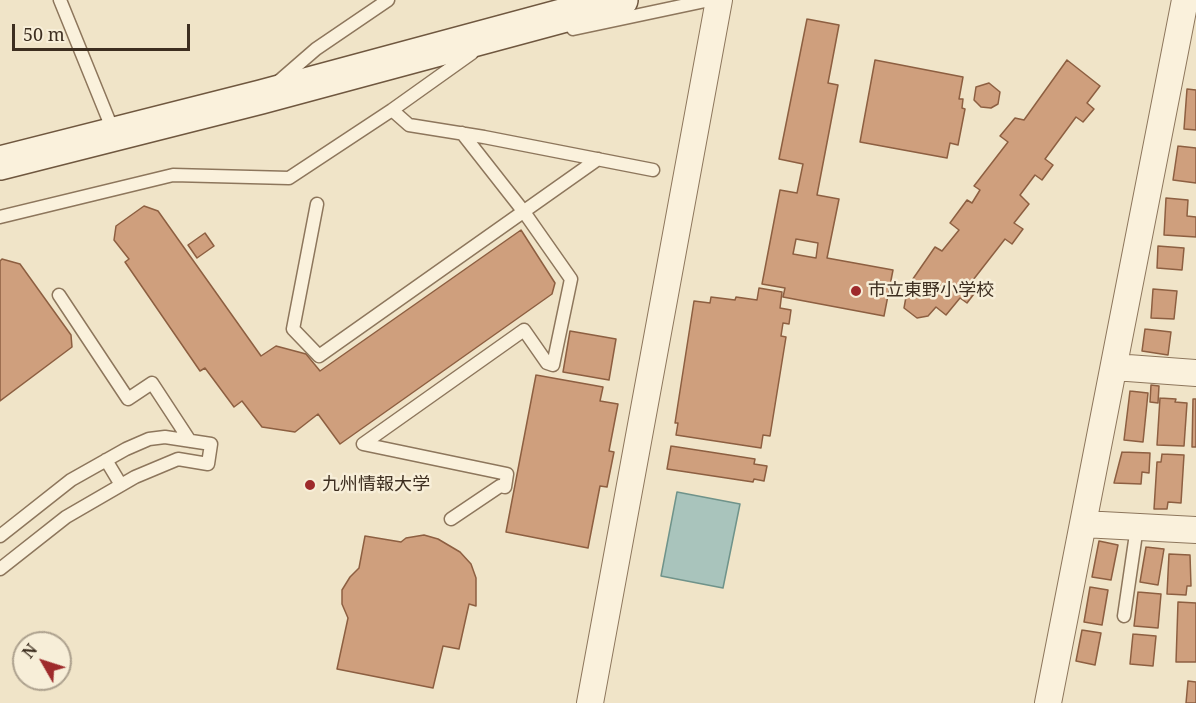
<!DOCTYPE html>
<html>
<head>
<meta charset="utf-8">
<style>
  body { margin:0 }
  #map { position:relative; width:1196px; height:703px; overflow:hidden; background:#f0e4c8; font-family:"Noto Serif",serif }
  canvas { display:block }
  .north { position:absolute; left:12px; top:631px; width:60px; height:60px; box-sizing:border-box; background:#f7eed8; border:2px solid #ada18e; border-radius:50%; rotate:309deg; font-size:16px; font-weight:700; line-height:24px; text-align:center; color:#3d2e20 }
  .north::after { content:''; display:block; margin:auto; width:21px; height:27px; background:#9e2a2b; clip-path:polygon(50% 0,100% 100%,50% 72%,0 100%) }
  .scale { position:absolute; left:12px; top:24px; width:178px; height:27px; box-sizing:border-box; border:3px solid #3d2e20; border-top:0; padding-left:8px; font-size:18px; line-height:21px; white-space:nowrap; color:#3d2e20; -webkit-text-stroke:4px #f7eed8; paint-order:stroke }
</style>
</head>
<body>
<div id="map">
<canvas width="1196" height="703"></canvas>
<div class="north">N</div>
<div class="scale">50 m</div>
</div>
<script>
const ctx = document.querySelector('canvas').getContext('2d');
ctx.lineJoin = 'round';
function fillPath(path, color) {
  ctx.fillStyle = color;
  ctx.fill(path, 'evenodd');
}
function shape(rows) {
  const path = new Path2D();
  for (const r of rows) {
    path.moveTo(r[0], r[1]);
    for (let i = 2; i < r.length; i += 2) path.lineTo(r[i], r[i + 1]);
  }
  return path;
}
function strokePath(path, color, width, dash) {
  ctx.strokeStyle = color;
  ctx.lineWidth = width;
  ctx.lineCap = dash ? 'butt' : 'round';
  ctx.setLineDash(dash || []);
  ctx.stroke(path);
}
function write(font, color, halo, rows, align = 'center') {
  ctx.font = font + ' "Noto Serif","Noto Sans JP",serif';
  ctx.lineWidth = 5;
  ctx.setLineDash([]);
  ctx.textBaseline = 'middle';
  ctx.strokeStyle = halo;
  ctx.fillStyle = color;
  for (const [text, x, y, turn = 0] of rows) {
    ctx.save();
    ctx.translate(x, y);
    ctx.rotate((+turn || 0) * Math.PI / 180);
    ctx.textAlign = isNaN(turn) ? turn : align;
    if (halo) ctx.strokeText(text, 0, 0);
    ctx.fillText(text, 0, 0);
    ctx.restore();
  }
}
const water = shape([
  [677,492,740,504,723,588,661,576,677,492]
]);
fillPath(water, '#a9c4bc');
strokePath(water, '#6f938a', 1.5);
const building = shape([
  [807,19,839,25,828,83,838,85,817,195,839,199,827,258,893,270,884,316,783,297,785,288,762,284,780,190,797,193,803,164,779,159,807,19],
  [796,239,818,243,816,258,793,254,796,239],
  [875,60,963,77,959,99,963,99,962,108,965,109,958,145,950,143,947,158,860,142,875,60],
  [1067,60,1100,86,1087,103,1094,109,1083,122,1076,117,1045,159,1053,165,1042,180,1035,175,1020,195,1029,204,1014,223,1023,229,1012,244,1005,239,973,280,980,286,967,303,960,298,946,315,936,307,928,316,917,318,904,308,908,286,935,247,942,251,959,230,950,223,967,200,972,203,980,190,974,186,1008,142,1000,136,1015,118,1024,120,1067,60],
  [989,83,1000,92,998,104,991,108,981,107,974,100,976,87,989,83],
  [1187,89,1196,90,1196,130,1184,129,1187,89],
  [1178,146,1196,148,1196,183,1173,180,1178,146],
  [1166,198,1188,200,1187,216,1196,217,1196,237,1164,235,1166,198],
  [144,206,158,211,261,356,276,346,306,354,320,371,521,230,555,283,552,294,340,444,318,414,295,432,262,427,242,401,234,407,205,368,200,371,125,262,129,259,114,240,116,226,144,206],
  [205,233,214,246,197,258,188,245,205,233],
  [1158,246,1184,248,1182,270,1157,268,1158,246],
  [2,259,20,264,71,335,72,347,0,401,0,261,2,259],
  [759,288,782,292,780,308,791,310,789,324,783,323,781,336,786,337,770,436,763,435,761,448,676,435,678,423,675,423,694,301,710,303,711,297,735,300,736,297,757,300,759,288],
  [1153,289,1177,291,1174,319,1151,318,1153,289],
  [1145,329,1171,332,1168,355,1142,351,1145,329],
  [570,331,616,339,609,380,563,372,570,331],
  [536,375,603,387,600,401,618,404,609,451,614,452,607,487,600,486,588,548,506,532,536,375],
  [1151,385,1159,386,1158,403,1150,402,1151,385],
  [1130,391,1148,393,1143,442,1124,440,1130,391],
  [1160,398,1176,399,1175,402,1187,403,1184,446,1157,445,1160,398],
  [1193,399,1196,399,1196,447,1192,447,1193,399],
  [671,446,755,459,754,464,767,466,764,481,754,479,753,482,667,469,671,446],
  [1122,452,1150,453,1149,473,1142,472,1141,484,1114,483,1122,452],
  [1162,454,1184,455,1181,503,1168,502,1167,509,1154,509,1157,462,1161,462,1162,454],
  [424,535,438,539,460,552,471,564,476,578,476,606,469,604,459,649,443,646,433,688,337,669,348,618,342,604,342,590,350,577,359,568,365,536,401,542,406,538,424,535],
  [1099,541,1118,545,1111,580,1092,577,1099,541],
  [1146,547,1164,549,1158,585,1140,582,1146,547],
  [1169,554,1190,555,1191,586,1187,586,1186,595,1167,594,1169,554],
  [1090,587,1108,590,1102,625,1084,622,1090,587],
  [1138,592,1161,594,1158,628,1134,626,1138,592],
  [1178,602,1196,603,1196,662,1176,662,1178,602],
  [1082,630,1101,633,1095,665,1076,661,1082,630],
  [1133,634,1156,636,1153,666,1130,664,1133,634],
  [1188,681,1196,682,1196,703,1186,703,1188,681]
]);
fillPath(building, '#cf9f7d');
strokePath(building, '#8d5f41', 1.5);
const lane = shape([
  [60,0,114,133],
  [573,29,710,0],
  [278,82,316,49,388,0],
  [392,110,409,125,484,137,653,170],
  [317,204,293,329,319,356,598,159],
  [0,217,173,175,289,178,392,110,472,53],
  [59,295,128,399,152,383,190,441],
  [106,460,121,485],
  [451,519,500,486,505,487,507,474,363,444,524,330,547,363,553,365,571,279,524,212,462,133],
  [0,536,71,480,126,449,149,439,165,437,211,444,208,464,178,459,135,477,66,517,0,569],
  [1124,616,1137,527]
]);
const street = shape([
  [1114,367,1196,373],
  [1083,524,1196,530],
  [590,703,719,0],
  [1048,703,1185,0]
]);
const secondary = shape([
  [0,163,261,97,621,0]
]);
strokePath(lane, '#8d765c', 15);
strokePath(street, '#8d765c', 28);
strokePath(secondary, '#6f573f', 36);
strokePath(lane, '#faf1dc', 12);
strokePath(street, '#faf1dc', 26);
strokePath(secondary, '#faf1dc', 33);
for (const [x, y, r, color] of [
  [856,291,6,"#9e2a2b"],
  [310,485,6,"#9e2a2b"]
]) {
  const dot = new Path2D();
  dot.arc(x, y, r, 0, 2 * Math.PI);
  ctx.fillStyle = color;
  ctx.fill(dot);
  strokePath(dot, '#f7eed8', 2);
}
write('18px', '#3d2e20', '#f7eed8', [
  ["市立東野小学校",868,291],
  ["九州情報大学",322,485]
], 'left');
</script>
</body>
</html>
